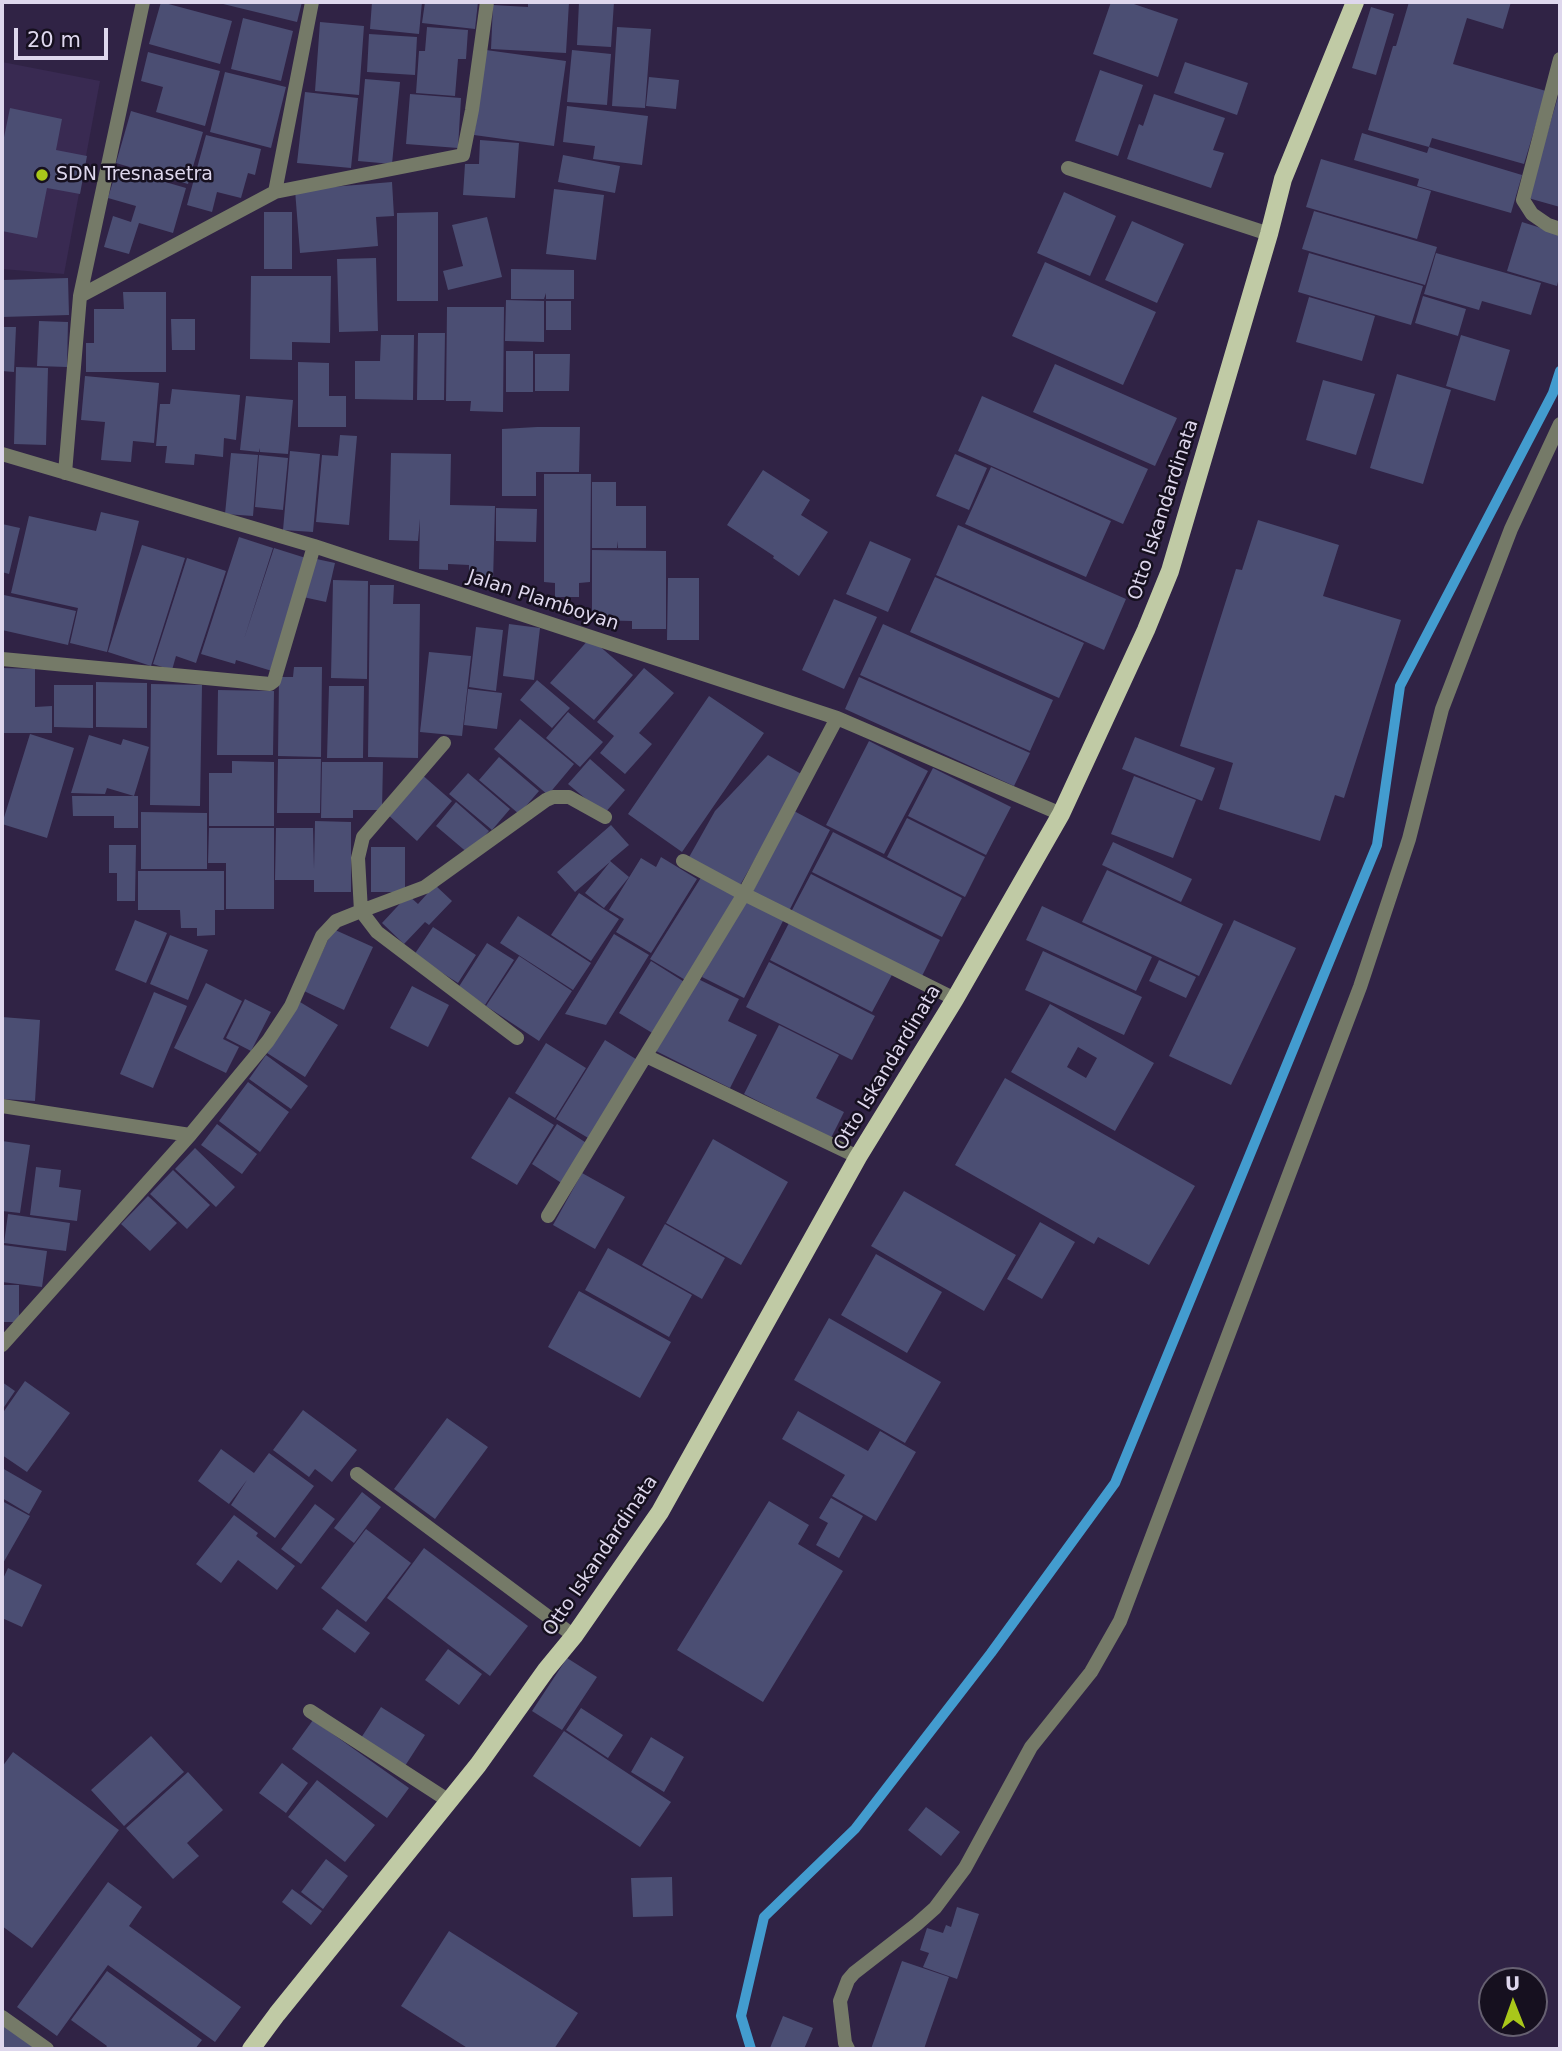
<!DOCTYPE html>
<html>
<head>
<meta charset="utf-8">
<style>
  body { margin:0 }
  #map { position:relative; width:1562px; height:2051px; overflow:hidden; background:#302345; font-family:"DejaVu Sans",sans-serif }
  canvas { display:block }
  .frame { position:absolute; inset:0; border:4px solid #ded7ed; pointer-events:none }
  .north { position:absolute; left:1478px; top:1967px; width:70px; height:70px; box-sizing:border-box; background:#16101f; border:2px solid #666071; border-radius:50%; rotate:359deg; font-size:19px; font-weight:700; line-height:28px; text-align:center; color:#ded7ed }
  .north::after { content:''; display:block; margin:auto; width:24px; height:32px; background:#a9c71a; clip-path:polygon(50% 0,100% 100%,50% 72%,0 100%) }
  .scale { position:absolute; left:14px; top:28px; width:94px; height:32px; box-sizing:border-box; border:4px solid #ded7ed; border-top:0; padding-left:9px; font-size:21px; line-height:24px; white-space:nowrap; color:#ded7ed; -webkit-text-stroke:5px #16101f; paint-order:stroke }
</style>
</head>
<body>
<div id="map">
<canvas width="1562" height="2051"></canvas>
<div class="frame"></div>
<div class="north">U</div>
<div class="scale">20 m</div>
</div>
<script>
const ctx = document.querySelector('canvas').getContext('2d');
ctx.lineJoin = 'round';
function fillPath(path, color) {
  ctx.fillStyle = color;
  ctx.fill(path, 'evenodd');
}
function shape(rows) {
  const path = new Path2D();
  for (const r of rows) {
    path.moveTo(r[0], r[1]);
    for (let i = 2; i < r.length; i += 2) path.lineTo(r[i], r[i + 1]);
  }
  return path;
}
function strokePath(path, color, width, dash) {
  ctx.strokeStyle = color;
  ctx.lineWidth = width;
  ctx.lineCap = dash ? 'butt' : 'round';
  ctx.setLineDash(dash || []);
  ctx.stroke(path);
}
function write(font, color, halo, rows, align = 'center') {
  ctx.font = font + ' "DejaVu Sans",sans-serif';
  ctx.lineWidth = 5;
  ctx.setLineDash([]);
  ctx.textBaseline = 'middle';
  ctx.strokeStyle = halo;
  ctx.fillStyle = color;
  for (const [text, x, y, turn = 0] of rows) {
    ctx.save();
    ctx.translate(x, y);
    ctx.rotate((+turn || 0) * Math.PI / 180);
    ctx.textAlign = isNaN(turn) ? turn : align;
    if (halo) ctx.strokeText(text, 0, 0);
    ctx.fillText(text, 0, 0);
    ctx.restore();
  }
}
fillPath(shape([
  [2,62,100,81,64,274,2,269]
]), '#392a52');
strokePath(shape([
  [751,2049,741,2016,764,1917,855,1829,991,1653,1115,1483,1377,845,1400,686,1553,393,1560,371]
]), '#439ccf', 10);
fillPath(shape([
  [161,2,232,21,220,64,149,44],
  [215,2,302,2,297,22],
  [372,2,422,2,419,34,370,29],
  [425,2,478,2,475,29,422,23],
  [528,2,569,2,566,53,491,49,493,5,528,7],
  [579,2,614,2,611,47,577,45],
  [1111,2,1128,2,1178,19,1158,77,1093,54],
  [1409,2,1511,2,1503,29,1467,18,1453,64,1546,91,1524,164,1432,138,1429,147,1368,130,1393,46,1396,46],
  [1371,7,1394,14,1376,75,1352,68],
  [243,18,293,31,281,81,231,69],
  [320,22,364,26,359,95,315,91],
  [427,27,468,30,466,59,458,59,455,96,416,93,419,51,425,51],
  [617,27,651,29,645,108,612,106],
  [369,34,417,37,415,75,367,72],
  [486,50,566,61,554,146,474,135],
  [572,50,611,54,607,105,567,102],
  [148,52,220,71,205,126,156,112,163,87,141,81],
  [1185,62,1248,83,1237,115,1174,93],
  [1100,70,1143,85,1118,156,1075,141],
  [225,72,286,87,271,148,210,132],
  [649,77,679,80,676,109,646,106],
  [365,79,400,82,392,164,358,161],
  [1560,90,1560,207,1528,198],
  [305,92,358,98,351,168,297,163],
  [410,94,461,98,458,148,406,144],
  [1154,94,1225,118,1213,150,1224,153,1211,188,1127,159,1139,124,1143,126],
  [567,106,648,116,642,165,593,159,595,146,563,142],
  [10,108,62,119,56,150,87,156,80,194,47,188,37,238,2,231,2,147],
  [131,111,203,132,188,184,116,163],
  [1362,133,1427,153,1429,147,1522,175,1511,213,1417,186,1419,179,1354,160],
  [206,135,261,149,255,175,248,173,241,198,217,192,212,212,187,205],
  [480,140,519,143,515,198,463,195,465,164,479,164],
  [563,155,620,166,615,193,558,182],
  [1321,159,1431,191,1417,239,1306,207],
  [117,168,186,188,173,233,139,223,129,254,104,247,113,216,131,222,136,206,108,198],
  [392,182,394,216,376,217,378,246,300,253,295,190],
  [554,189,604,195,596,260,546,254],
  [1064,192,1116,216,1090,276,1037,253],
  [1314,211,1437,247,1425,285,1302,249],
  [264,212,292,212,292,269,264,269],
  [438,212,438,301,397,301,397,213],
  [487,217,502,277,448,290,443,271,463,266,452,225],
  [1132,221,1184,244,1157,303,1105,280],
  [1522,222,1560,234,1560,273,1557,286,1507,271],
  [1309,253,1423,286,1411,325,1298,292],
  [1436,253,1541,283,1531,315,1482,301,1479,310,1424,294],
  [376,258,378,331,339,332,337,259],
  [1045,262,1156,312,1123,385,1012,336],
  [511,269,574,270,574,299,546,299,546,293,544,299,511,299],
  [251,276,331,276,330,343,292,342,292,360,250,359],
  [68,278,69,315,2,317,2,280],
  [123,292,166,292,166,372,86,372,86,343,94,343,94,309,124,309],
  [1423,296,1466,309,1458,336,1415,323],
  [1309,297,1375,316,1362,361,1296,342],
  [506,300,544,301,544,342,505,341],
  [546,301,571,301,571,330,546,330],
  [447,307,504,307,503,412,470,411,471,401,446,401],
  [171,319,195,319,195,350,172,350],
  [39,321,68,322,67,367,37,366],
  [2,327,16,327,14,372,2,371],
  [418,333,445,333,444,400,417,400],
  [381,335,414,335,413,400,355,399,355,361,380,361],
  [1461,335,1510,350,1495,401,1446,386],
  [506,351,533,351,533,392,506,392],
  [535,354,570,354,569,391,535,391],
  [298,362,329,363,329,396,346,396,346,427,298,427],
  [1055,364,1177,418,1155,466,1033,412],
  [16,367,48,368,46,445,14,444],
  [1397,374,1451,390,1423,484,1370,468],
  [85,376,159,383,154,443,133,441,131,462,101,460,105,422,81,420],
  [1323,380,1375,394,1356,455,1306,440],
  [172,389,240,395,236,440,224,438,223,457,195,454,194,465,165,463,167,446,156,446,160,404,170,404],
  [246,396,293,400,288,454,260,452,259,448,259,452,240,450],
  [982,396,1148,469,1123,524,958,451],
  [537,427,580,427,579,472,536,472,536,496,502,496,502,429],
  [340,435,357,436,349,525,316,522,322,455,338,456],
  [290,451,320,454,313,532,283,530],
  [231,453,258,455,253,516,225,514],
  [391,453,451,454,450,505,495,506,493,582,469,581,469,565,448,564,448,570,419,569,420,519,418,541,389,540],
  [955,454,987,468,969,510,936,496],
  [259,455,288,458,283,510,255,507],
  [991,467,1111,521,1086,577,965,524],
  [763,470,810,500,801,515,828,532,799,576,773,558,774,556,727,525],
  [544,474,591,474,590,582,579,583,579,597,555,597,555,583,544,582],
  [592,482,616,482,616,506,646,506,646,548,618,548,618,541,617,548,592,548],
  [496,508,537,509,536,542,496,541],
  [101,512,139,521,107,652,70,643,78,608,11,593,29,516,96,531],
  [1258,520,1339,545,1323,596,1401,620,1344,798,1335,795,1320,841,1219,809,1233,763,1180,746,1236,569,1242,570],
  [2,524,20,528,9,574,2,572],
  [958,525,1126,599,1104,650,936,575],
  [239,537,273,548,244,639,274,548,309,559,272,671,236,660,235,664,201,654],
  [870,541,911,559,888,612,846,594],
  [142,545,185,558,151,666,108,652],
  [592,550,666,551,666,629,632,629,632,621,592,620],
  [187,558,226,571,196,663,176,656,172,670,153,664],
  [312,558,335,563,326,602,303,597],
  [935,577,1084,643,1059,698,910,632],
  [668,578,699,578,699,640,667,640],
  [333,580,368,581,367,679,331,678],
  [370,585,394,585,393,604,420,604,418,758,368,757],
  [4,595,76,611,68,645,2,630],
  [834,599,877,617,844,689,802,670],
  [509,624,540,628,534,680,503,676],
  [883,624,1053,700,1030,751,860,675],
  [476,627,503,630,496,691,469,687],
  [590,638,633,675,594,720,550,683],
  [429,652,471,656,462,736,420,732],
  [294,667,322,667,321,757,278,756,279,677,293,677],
  [2,668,35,669,35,707,52,706,52,733,2,733],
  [644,668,674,693,639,733,652,744,625,774,600,753,614,736,597,722],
  [859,677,1030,753,1014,786,845,709],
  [537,680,570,708,552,728,520,700],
  [96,682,147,683,147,728,96,727],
  [151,684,202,685,200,806,150,805],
  [54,685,93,685,93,728,54,727],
  [329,686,364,686,363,758,327,758],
  [468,689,502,693,497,729,464,725],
  [218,690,274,691,273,755,217,755],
  [709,696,764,733,682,852,628,814],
  [568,712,603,742,580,767,546,738],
  [520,719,574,764,548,795,494,749],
  [30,734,74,748,47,838,2,824],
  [89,735,121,745,123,739,149,747,134,796,107,788,105,794,71,793],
  [1135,737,1215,768,1202,801,1122,769],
  [869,741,928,771,884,854,826,825],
  [768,755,803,775,739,887,688,859,715,811],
  [499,757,539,791,519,814,479,780],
  [278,759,321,759,320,813,277,813],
  [590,759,625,790,604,814,568,784],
  [232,761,274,762,274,826,209,826,209,773,232,773],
  [322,762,383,762,382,810,353,810,353,818,321,818],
  [933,768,1011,807,986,855,908,816],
  [420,773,452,801,417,841,386,813],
  [468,773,510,809,492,830,449,794],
  [1134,776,1196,800,1173,858,1111,834],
  [72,796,138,796,138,828,114,828,114,816,73,816],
  [456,802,489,831,469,854,436,826],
  [794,811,830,830,789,911,752,893],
  [141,812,207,813,207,869,141,869],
  [907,818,985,857,965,897,887,857],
  [315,821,351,822,351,892,314,892,314,880,275,880,276,828,313,828,314,869],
  [611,825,629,845,610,861,629,877,604,908,585,893,610,862,575,892,557,872],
  [209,828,274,828,274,909,226,909,226,863,208,863],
  [833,832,962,898,942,937,812,872],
  [1113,842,1192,879,1181,902,1102,865],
  [109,845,136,845,135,901,117,901,117,873,109,873],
  [371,847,405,847,405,892,371,892],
  [661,857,697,879,651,953,616,932,624,919,609,910,641,858,656,867],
  [1107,870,1223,924,1199,976,1082,922],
  [138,871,224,871,224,910,215,910,215,935,197,936,197,928,181,928,180,910,138,910],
  [811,874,940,940,921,978,791,912],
  [702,876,738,897,687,981,650,959],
  [435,885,452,901,429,925,425,922,404,944,382,923,408,895,418,904],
  [579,893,619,919,591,961,551,935],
  [742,898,784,919,744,998,702,977],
  [1042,906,1152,957,1136,991,1026,940],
  [518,916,591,963,573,990,500,943],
  [135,920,167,933,146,983,115,970],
  [1234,920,1296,948,1231,1085,1169,1056],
  [790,921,893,973,872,1012,770,960],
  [433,927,476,955,458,983,414,955],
  [333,929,373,947,344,1010,304,991],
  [614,934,649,955,606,1025,565,1014],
  [170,935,208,950,188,1000,150,984],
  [487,943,514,960,485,1005,458,988],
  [1043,951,1142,997,1124,1035,1025,990],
  [519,956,572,991,539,1041,486,1006],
  [1159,960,1196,977,1186,998,1149,981],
  [651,961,686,983,654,1034,619,1013],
  [769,962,875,1016,852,1060,746,1007],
  [694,977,739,999,728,1021,757,1035,730,1088,656,1051],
  [206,983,242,1001,223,1039,239,1047,226,1073,174,1048],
  [412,986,449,1005,428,1047,390,1028],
  [154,992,187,1006,153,1088,120,1074],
  [245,999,271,1012,251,1051,226,1038],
  [300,1002,338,1025,305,1077,267,1053],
  [1050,1004,1154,1063,1115,1131,1011,1072],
  [1078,1047,1097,1058,1086,1078,1067,1067],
  [2,1017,40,1020,35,1101,2,1099],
  [779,1025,839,1055,816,1098,844,1112,831,1138,744,1094],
  [605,1040,639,1061,590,1139,556,1119],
  [546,1043,586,1068,555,1118,515,1093],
  [266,1055,308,1086,291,1109,249,1079],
  [1005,1078,1195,1186,1149,1265,1098,1237,1094,1244,955,1165],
  [248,1082,289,1112,260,1152,219,1121],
  [509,1097,554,1125,517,1185,471,1158],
  [217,1124,257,1154,242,1174,201,1145],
  [557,1124,588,1144,563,1184,532,1164],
  [713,1139,788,1182,741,1265,666,1223],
  [2,1141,30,1145,20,1213,2,1211],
  [195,1148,235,1187,216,1207,175,1169],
  [36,1167,61,1170,59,1187,81,1190,77,1221,30,1215],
  [173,1170,210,1205,187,1229,150,1194],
  [582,1173,625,1197,595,1249,553,1225],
  [904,1191,1016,1255,984,1311,871,1246],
  [148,1196,177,1223,150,1251,121,1224],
  [8,1214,70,1223,66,1251,4,1243],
  [1040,1222,1075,1242,1042,1299,1007,1279],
  [665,1224,725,1258,702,1299,642,1265],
  [3,1245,47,1251,42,1287,2,1282],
  [608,1248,692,1295,669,1337,585,1290],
  [876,1254,942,1292,907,1353,841,1315],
  [2,1285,19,1285,19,1322,2,1322],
  [579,1291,671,1342,640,1398,548,1347],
  [829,1318,941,1382,905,1443,794,1380],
  [25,1381,70,1413,27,1472,2,1455,2,1414],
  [2,1382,15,1391,2,1410],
  [303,1410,357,1450,332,1482,315,1469,309,1477,273,1450],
  [798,1411,868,1451,880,1431,916,1452,876,1521,832,1496,845,1475,782,1439],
  [447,1418,488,1447,435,1519,394,1489],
  [221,1449,254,1473,269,1453,314,1486,275,1538,231,1505,247,1480,229,1504,198,1481],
  [2,1468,42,1491,29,1514,2,1498],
  [362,1492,381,1507,354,1543,334,1528],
  [831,1498,863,1516,839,1558,816,1545,828,1523,819,1518],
  [2,1501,30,1516,2,1565],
  [769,1501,809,1525,798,1544,843,1571,763,1702,677,1650],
  [315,1504,335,1519,301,1564,281,1549],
  [234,1515,258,1533,256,1536,295,1566,277,1590,238,1560,221,1583,196,1564],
  [366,1529,411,1563,366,1622,321,1588],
  [424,1548,528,1626,490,1676,387,1598],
  [8,1568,42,1585,22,1627,2,1618,2,1581],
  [337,1609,370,1633,355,1653,322,1629],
  [448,1649,482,1674,459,1705,425,1680],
  [567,1658,597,1677,562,1730,532,1711],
  [381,1707,425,1735,405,1766,361,1738],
  [581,1708,623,1735,608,1758,566,1730],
  [313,1720,409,1788,387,1818,292,1749],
  [564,1731,671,1802,640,1847,533,1776],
  [151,1736,184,1772,124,1826,91,1790],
  [651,1737,684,1757,664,1792,631,1772],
  [13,1752,119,1830,32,1948,2,1926,2,1767],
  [282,1763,308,1783,286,1813,259,1793],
  [188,1772,223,1810,187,1843,199,1856,173,1879,126,1828],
  [317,1780,375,1825,345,1862,288,1817],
  [926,1807,960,1832,941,1856,908,1830],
  [326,1859,348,1876,323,1909,301,1892],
  [672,1877,673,1916,633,1917,631,1878],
  [108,1882,142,1907,129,1926,241,2007,215,2042,108,1965,57,2036,17,2007],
  [292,1889,322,1911,311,1925,282,1902],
  [957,1907,979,1914,957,1979,923,1967,929,1953,920,1950,927,1928,943,1933,946,1925,951,1927],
  [449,1931,578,2013,554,2049,469,2049,401,2006],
  [902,1961,949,1977,929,2034,924,2049,871,2049],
  [107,1971,202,2040,195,2049,105,2049,107,2046,71,2020],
  [783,2016,813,2028,804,2049,770,2048],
  [2,2023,38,2049,2,2049]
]), '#4b4e73');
strokePath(shape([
  [1560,59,1523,200,1532,214,1548,225,1560,229],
  [1068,168,1269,234],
  [275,192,312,2],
  [80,296,275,192,463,155,472,110,487,2],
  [2,454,314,546,837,718,1061,814],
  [65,473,80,296,143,2],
  [2,659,270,684,274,681,314,546],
  [683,861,744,894,955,999],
  [517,1038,377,932,361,911,425,887,546,800,553,797,569,797,605,817],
  [646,1056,858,1157],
  [2,1106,190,1135],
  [548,1216,744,894,837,718],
  [2,1345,190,1135,268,1041,291,1006,322,936,336,921,361,911,358,858,363,837,444,743],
  [357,1474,574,1636],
  [310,1711,449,1801],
  [2,2017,47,2049],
  [848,2049,845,2043,840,2001,848,1980,854,1973,917,1924,935,1908,965,1868,1031,1747,1091,1672,1120,1621,1360,987,1409,839,1442,709,1511,529,1560,424]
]), '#757a68', 14);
strokePath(shape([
  [251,2049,277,2014,478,1765,546,1670,574,1636,660,1512,858,1157,955,999,1061,814,1146,630,1170,571,1269,234,1283,179,1355,2]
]), '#c0caa5', 18);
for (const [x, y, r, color] of [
  [42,175,7,"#a9c71a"]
]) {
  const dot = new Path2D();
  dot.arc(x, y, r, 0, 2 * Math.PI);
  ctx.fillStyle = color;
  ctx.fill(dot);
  strokePath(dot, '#16101f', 2.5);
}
write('19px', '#ded7ed', '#16101f', [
  ["SDN Tresnasetra",56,175]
], 'left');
write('19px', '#ded7ed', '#16101f', [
  ["Otto Iskandardinata",1164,510,-72],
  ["Jalan Plamboyan",543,601,18],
  ["Otto Iskandardinata",888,1068,-59],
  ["Otto Iskandardinata",601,1556,-56]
]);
</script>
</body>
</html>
